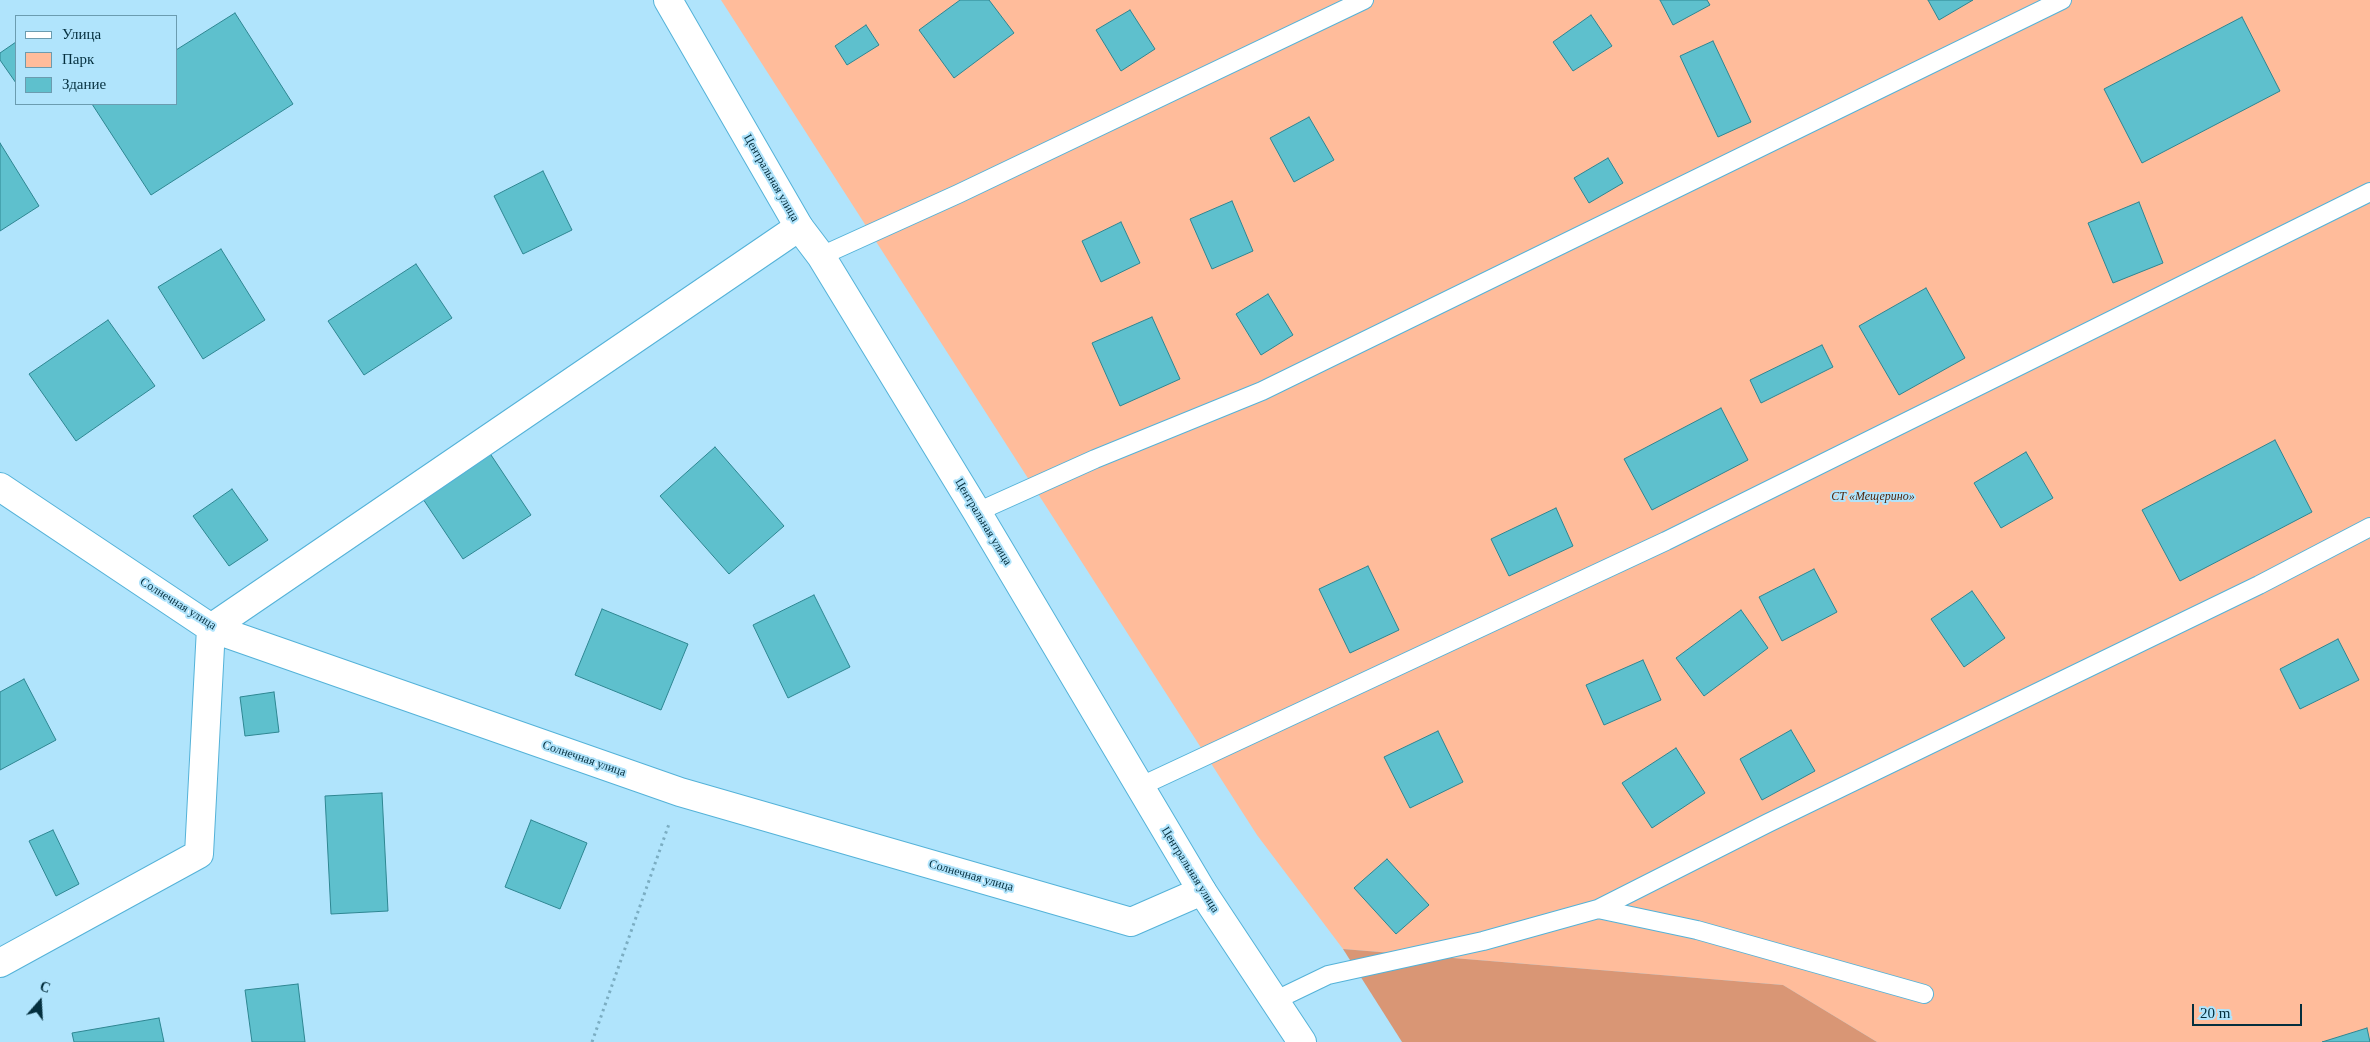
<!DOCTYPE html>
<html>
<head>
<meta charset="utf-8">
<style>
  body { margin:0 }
  #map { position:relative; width:2370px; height:1042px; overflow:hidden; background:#b0e4fc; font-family:"Times New Roman",serif }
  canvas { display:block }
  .legend { position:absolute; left:15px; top:15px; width:162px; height:90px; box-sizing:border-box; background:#b0e4fc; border:1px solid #6b9cb0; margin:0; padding:6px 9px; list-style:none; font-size:15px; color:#042f3e }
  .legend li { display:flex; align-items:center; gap:10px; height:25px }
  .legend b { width:25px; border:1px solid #6b9cb0 }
  .north { position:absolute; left:15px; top:977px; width:50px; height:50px; -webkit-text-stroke:4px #b0e4fc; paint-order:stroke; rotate:19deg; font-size:14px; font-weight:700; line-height:20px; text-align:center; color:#042f3e }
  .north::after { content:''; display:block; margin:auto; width:18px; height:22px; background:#042f3e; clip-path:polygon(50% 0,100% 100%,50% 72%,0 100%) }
  .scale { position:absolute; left:2192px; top:1004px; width:110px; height:22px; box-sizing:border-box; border:2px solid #042f3e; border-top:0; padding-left:6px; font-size:15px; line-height:18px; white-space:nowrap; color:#042f3e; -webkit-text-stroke:4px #b0e4fc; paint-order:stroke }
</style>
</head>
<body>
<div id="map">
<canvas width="2370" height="1042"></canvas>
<ul class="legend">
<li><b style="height:6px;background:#fff"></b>Улица</li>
<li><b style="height:14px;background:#ffbc9b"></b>Парк</li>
<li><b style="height:14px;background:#5ec0cd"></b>Здание</li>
</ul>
<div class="north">С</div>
<div class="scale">20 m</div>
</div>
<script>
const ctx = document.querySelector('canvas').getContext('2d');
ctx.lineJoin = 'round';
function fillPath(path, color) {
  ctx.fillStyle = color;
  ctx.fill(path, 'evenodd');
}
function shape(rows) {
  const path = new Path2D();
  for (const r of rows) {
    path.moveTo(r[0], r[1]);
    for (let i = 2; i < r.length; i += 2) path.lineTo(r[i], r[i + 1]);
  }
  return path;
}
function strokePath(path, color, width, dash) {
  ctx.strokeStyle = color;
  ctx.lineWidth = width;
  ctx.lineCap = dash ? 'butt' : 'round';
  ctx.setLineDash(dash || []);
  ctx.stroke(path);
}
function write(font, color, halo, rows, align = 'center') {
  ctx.font = font + ' "Times New Roman",serif';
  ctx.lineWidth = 4;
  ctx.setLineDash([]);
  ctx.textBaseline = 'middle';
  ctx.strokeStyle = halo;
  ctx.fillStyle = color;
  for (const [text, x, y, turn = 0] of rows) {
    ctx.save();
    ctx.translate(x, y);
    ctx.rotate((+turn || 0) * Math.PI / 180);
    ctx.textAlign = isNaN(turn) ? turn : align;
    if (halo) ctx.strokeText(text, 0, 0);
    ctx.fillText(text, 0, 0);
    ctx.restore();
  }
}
fillPath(shape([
  [721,0,2370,0,2370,1042,1877,1042,1783,985,1343,949,1257,835]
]), '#ffbc9b');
fillPath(shape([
  [1343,949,1783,985,1877,1042,1402,1042]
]), '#d99675');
const building = shape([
  [960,0,989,0,1014,33,954,78,919,30,960,0],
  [1660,0,1707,0,1710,5,1673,25,1660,0],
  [1928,0,1973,0,1939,20,1928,0],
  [1130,10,1155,49,1121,71,1096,30,1130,10],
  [235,13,293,104,151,195,92,104,176,104,176,50,235,13],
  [1591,15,1612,46,1573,71,1553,42,1591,15],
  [2242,17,2280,91,2142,163,2104,89,2242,17],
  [866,25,879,45,847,65,835,46,866,25],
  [1713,41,1751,122,1718,137,1680,56,1713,41],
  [16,42,16,83,0,60,0,53,16,42],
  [1309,117,1334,160,1294,182,1270,138,1309,117],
  [0,143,39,206,0,231,0,143],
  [1608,158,1623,183,1589,203,1574,178,1608,158],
  [543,171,572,230,523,254,494,196,543,171],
  [1232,201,1253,251,1212,269,1190,219,1232,201],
  [2139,202,2163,263,2113,283,2088,223,2139,202],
  [1121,222,1140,263,1101,282,1082,241,1121,222],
  [221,249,265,320,203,359,158,287,221,249],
  [416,264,452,318,364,375,328,321,416,264],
  [1926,288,1965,358,1899,395,1859,326,1926,288],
  [1268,294,1293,335,1261,355,1236,314,1268,294],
  [1152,317,1180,379,1120,406,1092,343,1152,317],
  [108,320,155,386,76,441,29,374,108,320],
  [1822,345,1833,367,1761,403,1750,380,1822,345],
  [1721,408,1748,460,1652,510,1624,459,1721,408],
  [2275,440,2312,512,2180,581,2142,510,2275,440],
  [715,447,784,526,729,574,660,496,715,447],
  [487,449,531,515,463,559,419,493,487,449],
  [2026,452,2053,498,2001,528,1974,483,2026,452],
  [232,489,268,540,229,566,193,516,232,489],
  [1556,508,1573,546,1509,576,1491,539,1556,508],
  [1368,566,1399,630,1350,653,1319,589,1368,566],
  [1814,569,1837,612,1782,641,1759,597,1814,569],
  [1972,591,2005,638,1964,667,1931,619,1972,591],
  [814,595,850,667,788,698,753,625,814,595],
  [602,609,688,644,661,710,575,675,602,609],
  [1741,610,1768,648,1704,696,1676,658,1741,610],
  [2338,639,2359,680,2300,709,2280,669,2338,639],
  [1643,660,1661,700,1604,725,1586,685,1643,660],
  [24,679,56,740,0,770,0,692,24,679],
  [274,692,279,732,245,736,240,697,274,692],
  [1791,730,1815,771,1762,800,1740,759,1791,730],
  [1438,731,1463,782,1410,808,1384,757,1438,731],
  [1676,748,1705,793,1652,828,1622,783,1676,748],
  [382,793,388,911,331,914,325,796,382,793],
  [531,820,587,843,560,909,505,887,531,820],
  [53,830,79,884,56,896,29,841,53,830],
  [1387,859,1429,905,1396,934,1354,888,1387,859],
  [298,984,305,1042,252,1042,245,990,298,984],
  [159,1018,164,1042,74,1042,72,1033,159,1018],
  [2367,1028,2370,1042,2322,1042,2367,1028]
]);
fillPath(building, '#5ec0cd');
strokePath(building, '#2e8692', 1);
const service = shape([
  [821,256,958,194,1364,0],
  [977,512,1095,459,1262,391,2062,0],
  [1139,787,1666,541,2370,192],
  [1598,909,1768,823,2259,585,2370,527],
  [1274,1001,1328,975,1483,941,1598,909,1697,930,1924,994]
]);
const minor = shape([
  [0,487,211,628,680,792,1131,922,1202,891],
  [0,963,199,854,211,628,799,227]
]);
const tertiary = shape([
  [668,0,799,227,821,256,977,512,1202,891,1302,1042]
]);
strokePath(service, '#54b2d8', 20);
strokePath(minor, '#54b2d8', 30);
strokePath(tertiary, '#54b2d8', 30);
strokePath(shape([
  [592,1042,669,824]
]), '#7badc2', 3, [2.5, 4]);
strokePath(service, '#fff', 18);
strokePath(minor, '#fff', 28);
strokePath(tertiary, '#fff', 28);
write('12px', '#042f3e', '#b0e4fc', [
  ["Центральная улица",771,178,60],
  ["Центральная улица",983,522,59],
  ["Солнечная улица",178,604,32],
  ["Солнечная улица",584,759,19],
  ["Центральная улица",1190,870,58],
  ["Солнечная улица",971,876,16]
]);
write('italic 12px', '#51260d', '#b0e4fc', [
  ["СТ «Мещерино»",1873,497]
]);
</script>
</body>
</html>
